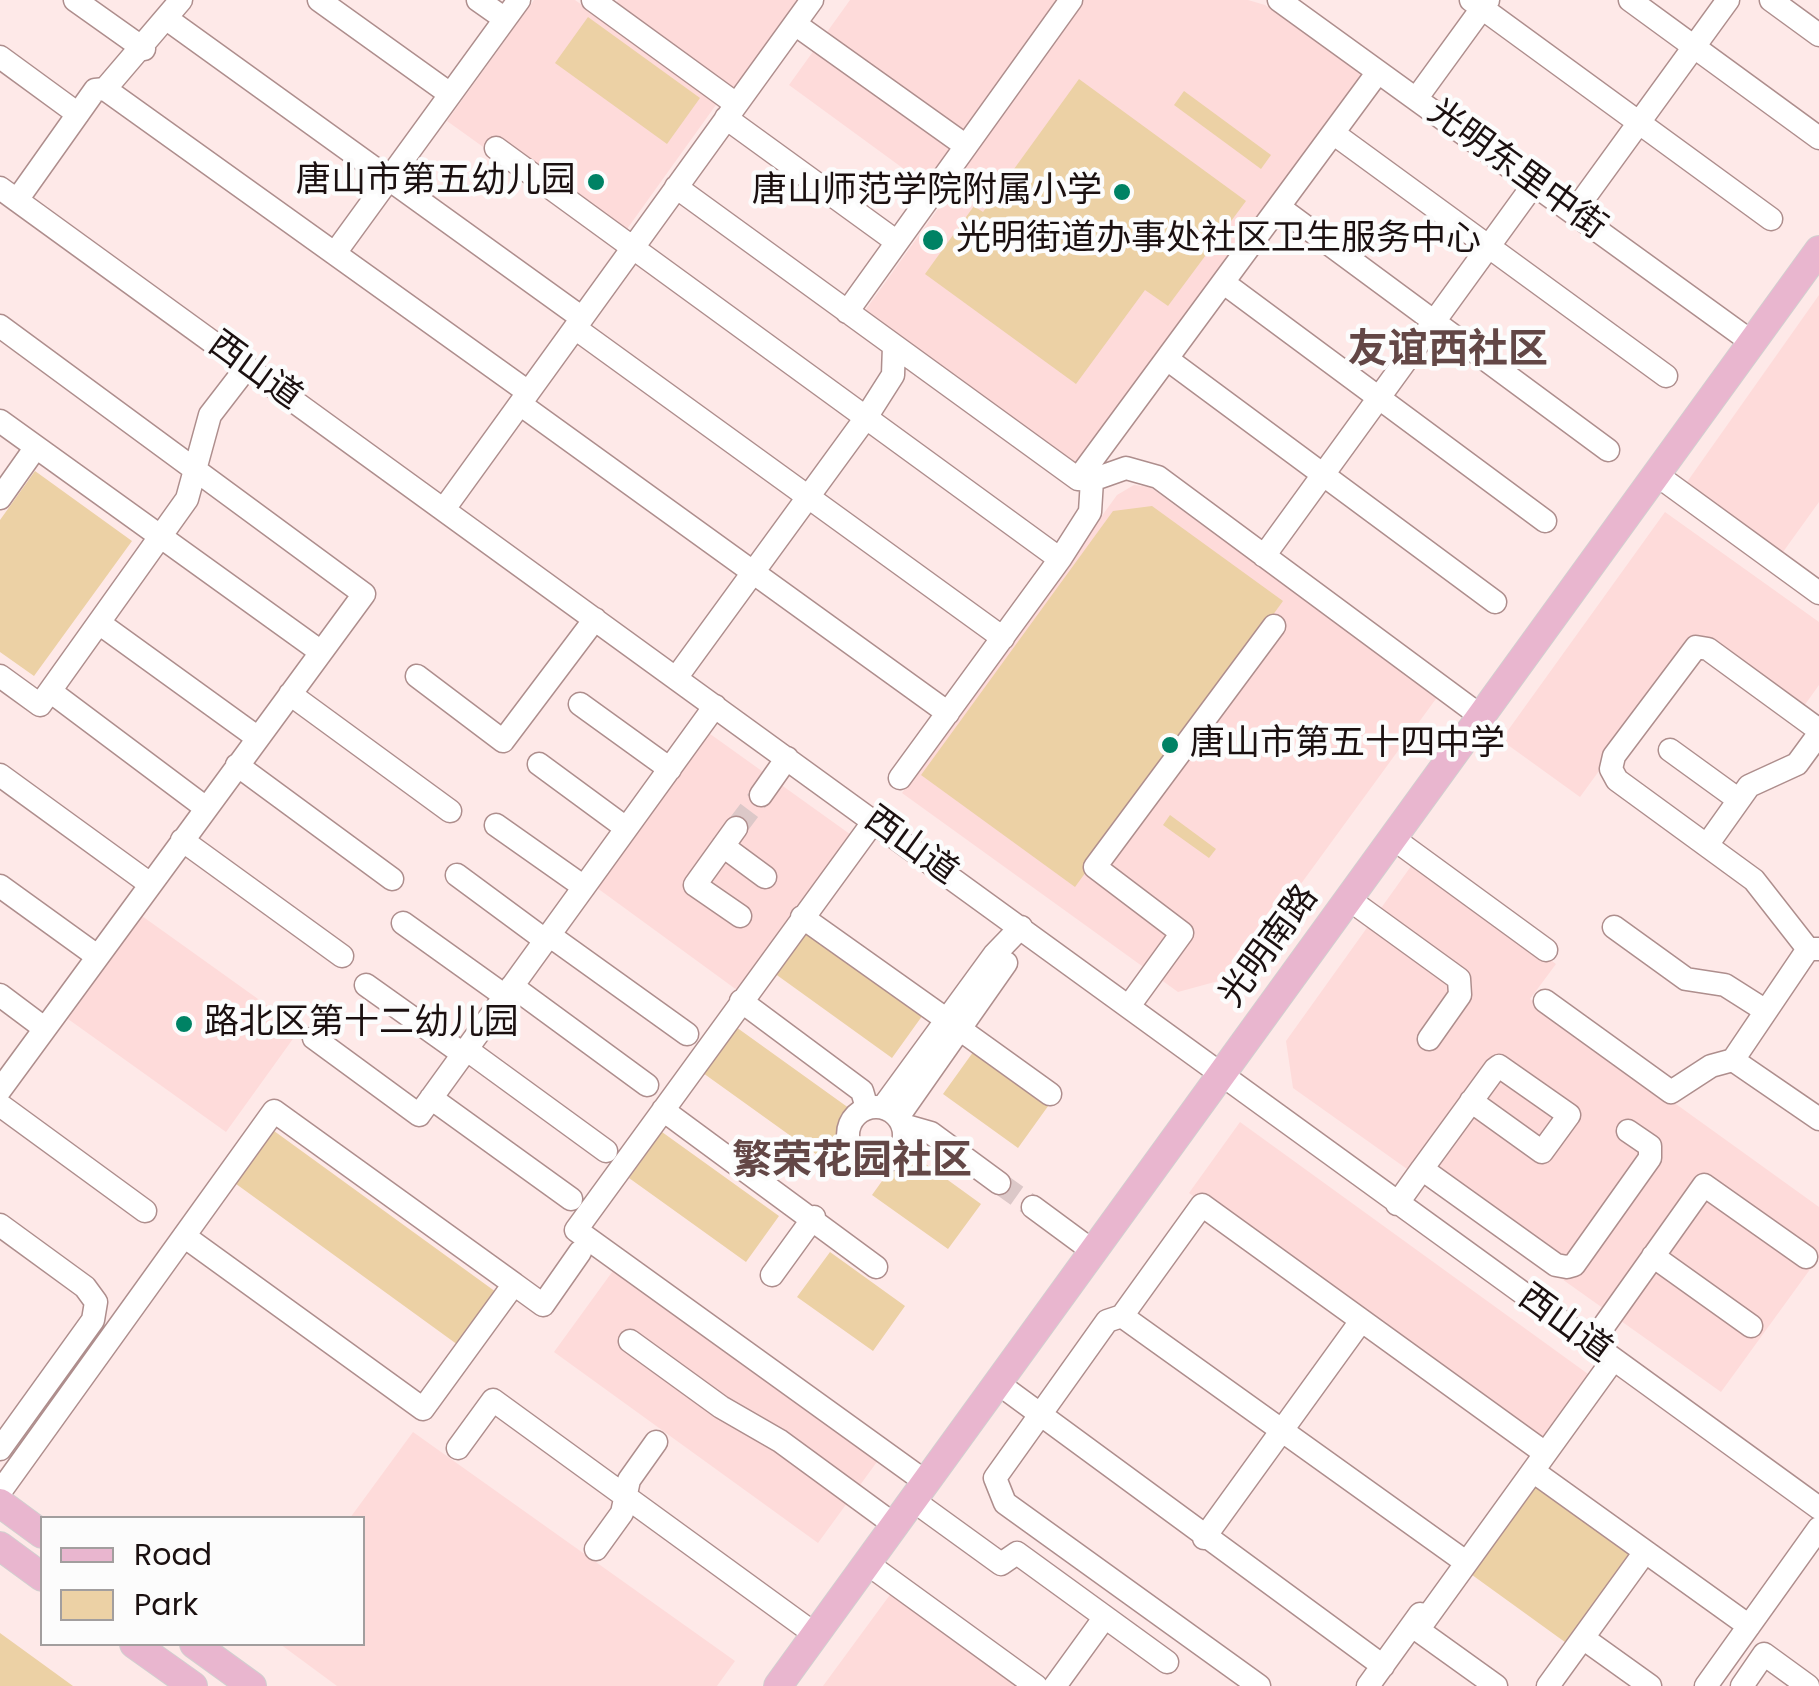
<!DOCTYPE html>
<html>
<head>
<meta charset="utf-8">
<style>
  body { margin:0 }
  #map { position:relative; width:1819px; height:1686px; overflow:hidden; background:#fee9e8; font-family:Poppins,sans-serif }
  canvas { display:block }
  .legend { position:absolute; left:40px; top:1516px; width:325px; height:130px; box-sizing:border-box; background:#fcfcfc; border:2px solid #a29e9e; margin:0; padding:12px 18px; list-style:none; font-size:30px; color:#1b1010 }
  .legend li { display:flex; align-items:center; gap:20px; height:50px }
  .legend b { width:50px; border:2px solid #a29e9e }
</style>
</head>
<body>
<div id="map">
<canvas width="1819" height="1686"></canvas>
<ul class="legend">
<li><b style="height:12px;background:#e9b6cf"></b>Road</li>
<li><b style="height:28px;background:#ecd1a5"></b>Park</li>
</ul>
</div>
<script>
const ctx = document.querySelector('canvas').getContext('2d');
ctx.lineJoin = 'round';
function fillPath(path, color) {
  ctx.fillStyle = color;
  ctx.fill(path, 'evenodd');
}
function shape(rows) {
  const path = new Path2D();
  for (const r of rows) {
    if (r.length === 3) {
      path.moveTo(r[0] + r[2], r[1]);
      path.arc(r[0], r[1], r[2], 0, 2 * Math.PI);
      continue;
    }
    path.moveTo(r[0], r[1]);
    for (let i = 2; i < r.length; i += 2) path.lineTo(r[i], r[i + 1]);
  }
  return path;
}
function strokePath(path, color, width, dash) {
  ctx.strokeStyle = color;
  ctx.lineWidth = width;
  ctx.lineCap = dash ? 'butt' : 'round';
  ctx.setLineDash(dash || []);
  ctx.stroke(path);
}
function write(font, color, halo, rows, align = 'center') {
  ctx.font = font + ' Poppins,"Noto Sans SC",sans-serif';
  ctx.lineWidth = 9;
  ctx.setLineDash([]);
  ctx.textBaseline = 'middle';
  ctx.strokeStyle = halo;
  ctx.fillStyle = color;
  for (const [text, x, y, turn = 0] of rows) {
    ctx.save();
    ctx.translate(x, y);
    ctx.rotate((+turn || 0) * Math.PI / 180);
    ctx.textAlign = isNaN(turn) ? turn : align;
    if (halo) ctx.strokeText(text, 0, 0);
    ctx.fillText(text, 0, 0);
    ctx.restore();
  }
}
fillPath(shape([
  [534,0,575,0,718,102,617,243,447,121],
  [618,0,798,0,734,89,616,3],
  [850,0,1248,0,1265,5,1363,75,1073,466,864,312,945,199,789,85],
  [1819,295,1819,502,1783,552,1687,482],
  [1134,485,1150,487,1438,696,1233,977,1178,992,902,793,1117,495],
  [1665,512,1819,622,1819,685,1799,713,1696,638,1580,797,1501,740],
  [706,731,854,837,741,993,593,885],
  [1414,862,1556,964,1530,999,1819,1207,1819,1257,1721,1392,1293,1088,1286,1041],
  [142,916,300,1029,226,1132,68,1019],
  [1240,1122,1588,1374,1538,1444,1189,1193],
  [615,1268,879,1459,818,1543,554,1352],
  [413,1432,735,1661,717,1686,337,1686,280,1644,362,1644,362,1518,350,1518],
  [892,1592,1020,1686,823,1686]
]), '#fedbda');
fillPath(shape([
  [588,17,700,98,667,144,555,63],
  [1079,79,1246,201,1168,306,1145,290,1076,384,925,274,974,206,983,212],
  [1184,91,1271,155,1261,169,1174,105],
  [35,471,132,541,34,676,0,652,0,520],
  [1152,506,1283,601,1075,887,921,775,1113,511],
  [1170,815,1216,849,1209,858,1163,825],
  [807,927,925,1012,892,1058,774,973],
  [736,1027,853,1111,820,1157,703,1073],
  [976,1048,1051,1102,1018,1148,943,1094],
  [270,1128,496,1292,458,1345,232,1181],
  [662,1132,779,1216,746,1262,629,1178],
  [905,1149,981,1204,948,1249,872,1195],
  [830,1252,905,1306,873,1351,797,1297],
  [1534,1479,1636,1553,1569,1645,1468,1572],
  [0,1633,73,1686,0,1686]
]), '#ecd1a5');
strokePath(shape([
  [736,828,761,795],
  [999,1183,1033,1207]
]), '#dcc8c8', 22, [22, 11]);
const minor = shape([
  [75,0,144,49],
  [319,0,450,94],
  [478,0,505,19],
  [593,0,736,104],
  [1279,0,1753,343],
  [1471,0,1771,219],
  [1630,0,1819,138],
  [1771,0,1819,35],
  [167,19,582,318],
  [795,24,966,146],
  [0,57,78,114],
  [105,89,181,0],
  [1416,99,1488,0],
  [726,118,897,242],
  [1333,133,1666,376],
  [496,148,1060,559],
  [676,187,1078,479,1092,480,1126,468,1158,477,1482,717],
  [0,188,1819,1508],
  [17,200,95,90,105,89,528,392],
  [1279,207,1608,450],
  [1574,212,1728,0],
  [335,253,519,0],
  [1224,283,1545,521],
  [847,312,1071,0],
  [0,326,364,594,0,1090],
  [575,328,1003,638],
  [1167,359,1495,602],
  [520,404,948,713],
  [0,421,321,652],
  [1657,475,1819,593],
  [1078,479,1378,72],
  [0,498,36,447],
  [444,509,812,0],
  [1264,556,1534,184],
  [99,623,258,738],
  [0,676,40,705,187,499,210,415,247,367],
  [417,676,503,741,595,619],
  [676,678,865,419,893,375,894,346],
  [50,691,206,808],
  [290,694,450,811],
  [580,704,670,769],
  [1819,730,1708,649,1696,647,1614,756,1611,769,1617,780,1754,880,1808,949,1819,949],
  [1670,750,1739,800],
  [539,764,626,828],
  [237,765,392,879],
  [0,775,150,884],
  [900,778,1060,559,1090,512,1092,480],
  [761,795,787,758],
  [874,821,576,1230,927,1483],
  [496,825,584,887],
  [736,828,695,885,740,916],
  [1394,839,1546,950],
  [182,840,342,956],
  [1707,845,1749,786,1797,764,1819,734],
  [723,846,765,877],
  [457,875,545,940],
  [0,886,97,956],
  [1350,900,1459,979,1460,995,1429,1039],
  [802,917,947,1020],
  [403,923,505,996],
  [1614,927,1686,979,1725,985,1766,1011],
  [549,935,687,1034],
  [1808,949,1733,1060,1819,1119],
  [366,985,463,1054],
  [512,986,647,1085],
  [0,995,44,1028],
  [741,1001,862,1091,867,1108],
  [1545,1001,1671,1092,1711,1066,1733,1060],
  [1129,1006,1182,933,1095,867,1274,626],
  [961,1030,1050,1094],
  [314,1038,419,1115,715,706],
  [466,1049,606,1151],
  [431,1098,571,1199],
  [0,1105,145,1211],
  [883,1107,994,955,1021,927],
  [876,1135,28],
  [663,1110,876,1267],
  [898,1117,1006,963],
  [903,1125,931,1133,999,1183],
  [1422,1169,1495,1069,1499,1066,1569,1115,1542,1152,1471,1101],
  [1397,1204,1422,1169,1556,1265,1567,1267,1574,1265,1650,1158,1650,1146,1628,1131],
  [1033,1207,1094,1252],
  [0,1225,85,1287,96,1302,93,1320,0,1449],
  [1653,1256,1751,1326],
  [772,1275,814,1217],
  [514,1284,543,1305,580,1252],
  [1122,1316,1460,1558],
  [630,1341,721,1407,780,1441,896,1526],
  [1591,1344,1704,1185,1806,1257],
  [999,1384,1383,1666],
  [458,1448,493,1400,816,1635],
  [1533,1471,1749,1626],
  [0,1492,274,1111,514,1284,423,1409,184,1236],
  [914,1501,1001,1564,1017,1553,1167,1662],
  [1204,1538,1361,1321],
  [596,1549,622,1513,629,1480,656,1442],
  [868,1564,1036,1686],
  [1583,1638,1650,1686],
  [1055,1686,1105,1617],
  [1259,1686,1005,1503,995,1478,1107,1321,1122,1316,1202,1205,1538,1448],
  [1368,1686,1420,1614],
  [1496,1686,1418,1630,1613,1360],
  [1548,1686,1645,1552],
  [1706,1686,1819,1528],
  [1742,1686,1764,1654,1808,1686]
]);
const major = shape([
  [0,1503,42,1534],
  [0,1546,42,1577],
  [134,1644,193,1686],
  [194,1644,252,1686],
  [778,1686,1819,250]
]);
strokePath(minor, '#ae8e8d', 25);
strokePath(major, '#d1cfcf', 30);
strokePath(minor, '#fff', 22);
strokePath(major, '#e9b6cf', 28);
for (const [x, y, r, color] of [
  [596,182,10,"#008264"],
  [1122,192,10,"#008264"],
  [933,240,12,"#008264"],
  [1170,745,10,"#008264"],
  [184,1024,10,"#008264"]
]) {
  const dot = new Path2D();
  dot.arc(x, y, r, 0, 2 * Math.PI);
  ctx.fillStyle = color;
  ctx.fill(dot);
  strokePath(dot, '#fcfcfc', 4);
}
write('35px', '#1b1010', '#fcfcfc', [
  ["光明东里中街",1516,171,36],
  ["西山道",254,372,36],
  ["西山道",910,847,36],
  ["光明南路",1270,947,-54],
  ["西山道",1564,1325,36]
]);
write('35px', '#1b1010', '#fcfcfc', [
  ["唐山市第五幼儿园",576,182,"right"],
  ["唐山师范学院附属小学",1102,192,"right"],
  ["光明街道办事处社区卫生服务中心",956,240],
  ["唐山市第五十四中学",1190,745],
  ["路北区第十二幼儿园",204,1024]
], 'left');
write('bold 40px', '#634746', '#fcfcfc', [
  ["友谊西社区",1448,352],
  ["繁荣花园社区",852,1163]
]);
</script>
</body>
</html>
